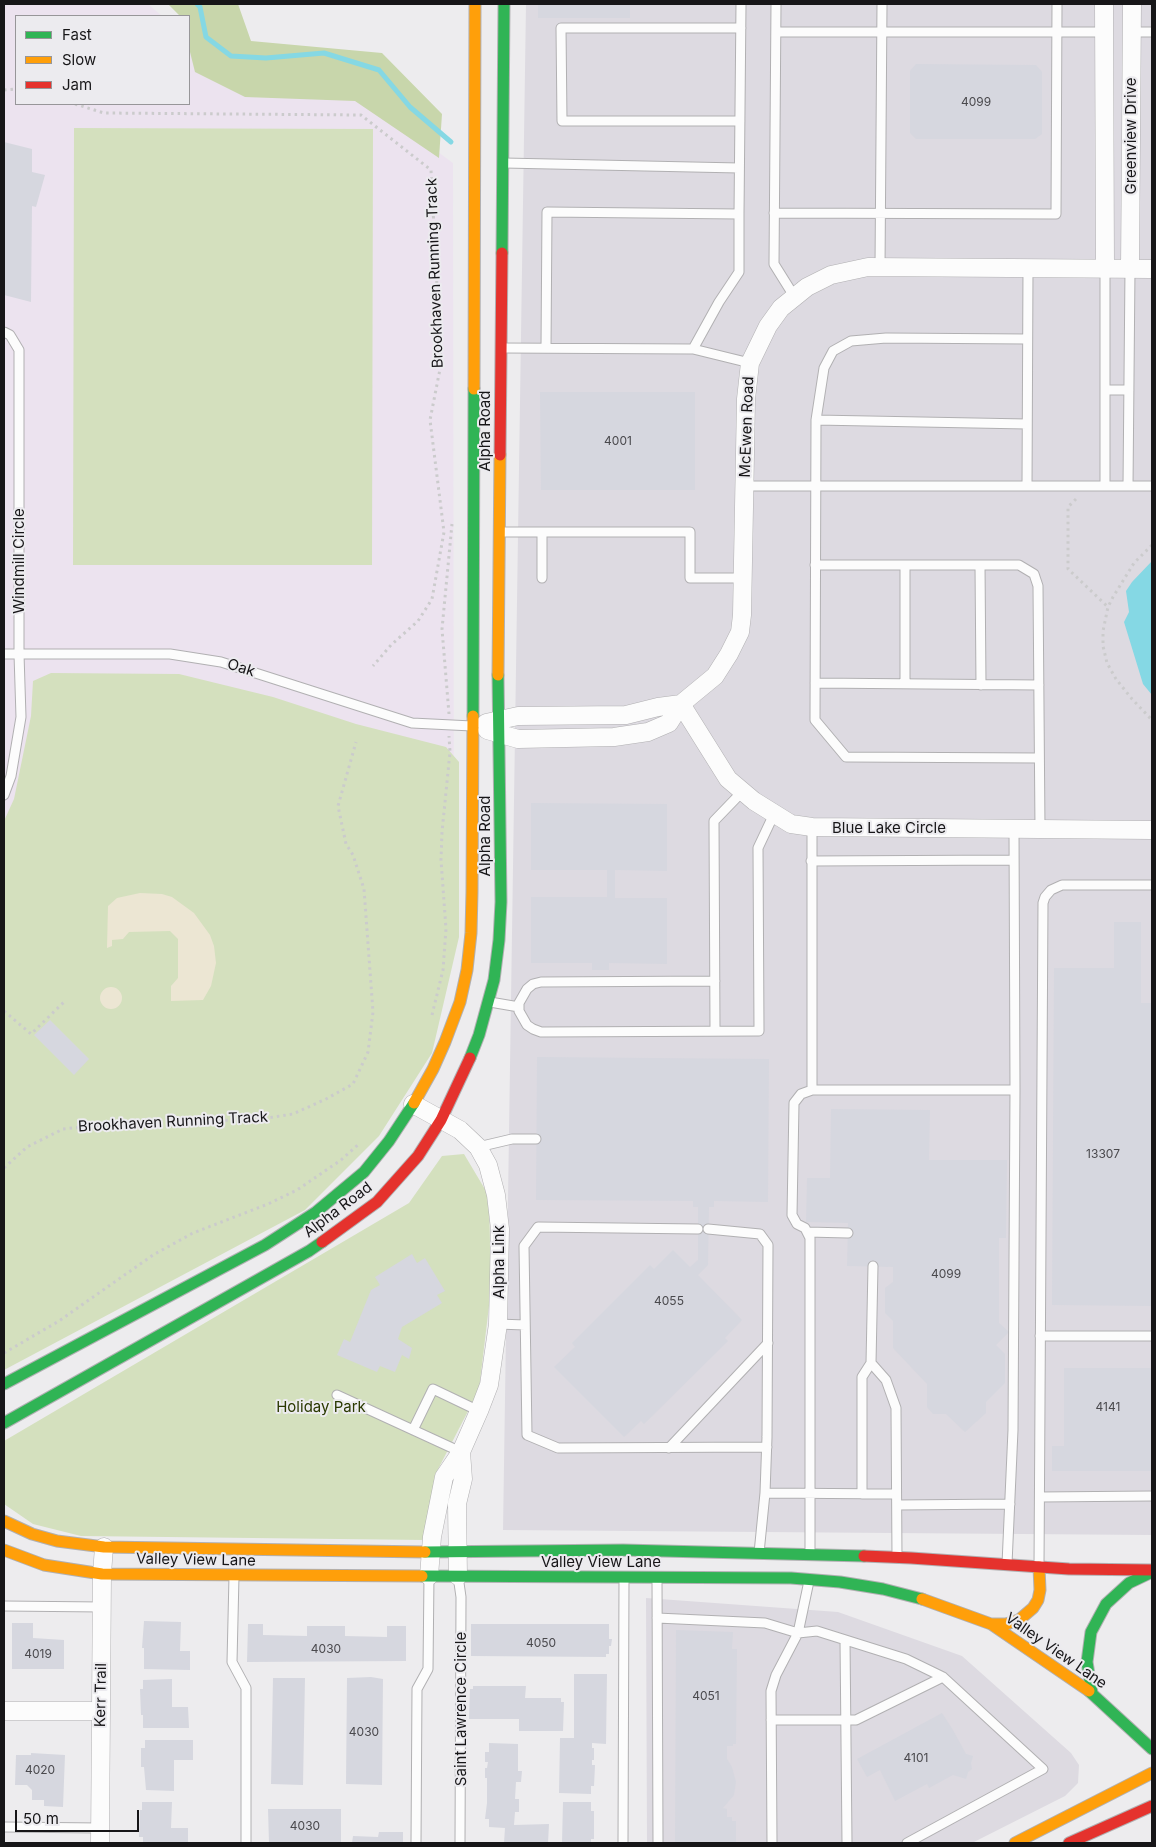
<!DOCTYPE html>
<html>
<head>
<meta charset="utf-8">
<style>
  body { margin:0 }
  #map { position:relative; width:1156px; height:1847px; overflow:hidden; background:#edecee; font-family:Inter,sans-serif }
  canvas { display:block }
  .frame { position:absolute; inset:0; border:5px solid #171618; pointer-events:none }
  .legend { position:absolute; left:15px; top:15px; width:175px; height:90px; box-sizing:border-box; background:#ecebef; border:1px solid #979699; margin:0; padding:6px 9px; list-style:none; font-size:15px; color:#171618 }
  .legend li { display:flex; align-items:center; gap:10px; height:25px }
  .legend b { width:25px; border:1px solid #979699 }
  .scale { position:absolute; left:15px; top:1810px; width:124px; height:22px; box-sizing:border-box; border:2px solid #171618; border-top:0; padding-left:6px; font-size:15px; line-height:18px; white-space:nowrap; color:#171618; -webkit-text-stroke:4px #ecebef; paint-order:stroke }
</style>
</head>
<body>
<div id="map">
<canvas width="1156" height="1847"></canvas>
<div class="frame"></div>
<ul class="legend">
<li><b style="height:6px;background:#30b455"></b>Fast</li>
<li><b style="height:6px;background:#ff9f0a"></b>Slow</li>
<li><b style="height:6px;background:#e5322d"></b>Jam</li>
</ul>
<div class="scale">50 m</div>
</div>
<script>
const ctx = document.querySelector('canvas').getContext('2d');
ctx.lineJoin = 'round';
function fillPath(path, color) {
  ctx.fillStyle = color;
  ctx.fill(path, 'evenodd');
}
function shape(rows) {
  const path = new Path2D();
  for (const r of rows) {
    if (r.length === 3) {
      path.moveTo(r[0] + r[2], r[1]);
      path.arc(r[0], r[1], r[2], 0, 2 * Math.PI);
      continue;
    }
    path.moveTo(r[0], r[1]);
    for (let i = 2; i < r.length; i += 2) path.lineTo(r[i], r[i + 1]);
  }
  return path;
}
function strokePath(path, color, width, dash) {
  ctx.strokeStyle = color;
  ctx.lineWidth = width;
  ctx.lineCap = dash ? 'butt' : 'round';
  ctx.setLineDash(dash || []);
  ctx.stroke(path);
}
function write(font, color, halo, rows, align = 'center') {
  ctx.font = font + ' Inter,sans-serif';
  ctx.lineWidth = 4;
  ctx.setLineDash([]);
  ctx.textBaseline = 'middle';
  ctx.strokeStyle = halo;
  ctx.fillStyle = color;
  for (const [text, x, y, turn = 0] of rows) {
    ctx.save();
    ctx.translate(x, y);
    ctx.rotate((+turn || 0) * Math.PI / 180);
    ctx.textAlign = isNaN(turn) ? turn : align;
    if (halo) ctx.strokeText(text, 0, 0);
    ctx.fillText(text, 0, 0);
    ctx.restore();
  }
}
fillPath(shape([
  [526,4,1152,4,1152,1535,503,1530],
  [646,1598,838,1612,962,1656,1071,1753,1079,1765,1078,1783,1065,1796,972,1843,647,1843]
]), '#dddae1');
fillPath(shape([
  [4,4,148,4,162,16,16,16,16,104,189,104,189,40,357,93,453,163,454,948,4,1366]
]), '#ece3ef');
fillPath(shape([
  [74,128,373,129,372,565,73,565],
  [51,673,179,674,273,697,356,724,446,747,459,762,459,937,432,1053,379,1136,305,1210,4,1370,4,821,14,799,31,716,33,681],
  [464,1154,489,1196,491,1289,479,1390,435,1475,425,1540,81,1536,33,1524,4,1504,4,1441,409,1203,442,1156]
]), '#d4e0be');
fillPath(shape([
  [168,4,238,4,251,41,382,53,442,114,439,158,355,101,245,97,195,72,189,48,189,16,180,16]
]), '#c8d6ab');
fillPath(shape([
  [140,893,162,894,172,897,194,913,210,935,214,946,216,963,211,986,203,1000,171,1001,171,986,178,978,178,939,170,931,129,932,123,939,112,940,112,946,107,948,108,906,117,898],
  [111,998,11]
]), '#ece6d3');
fillPath(shape([
  [1152,561,1152,695,1143,684,1124,622,1129,612,1126,591,1132,582]
]), '#85d8e4');
strokePath(shape([
  [197,4,200,7,206,37,231,56,266,58,324,53,379,70,410,107,451,142]
]), '#85d8e4', 5);
fillPath(shape([
  [538,4,630,4,630,18,538,18],
  [916,64,1036,65,1042,72,1042,134,1035,139,916,139,910,133,910,71],
  [4,142,32,149,32,172,45,175,36,207,32,206,31,302,4,295],
  [540,392,695,392,695,490,541,490],
  [531,803,667,804,667,871,615,870,615,898,667,898,667,964,609,963,609,970,592,970,592,963,531,963,531,897,607,897,607,870,531,870],
  [1114,922,1141,922,1141,1003,1152,1003,1152,1306,1052,1305,1054,968,1114,968],
  [50,1020,89,1059,74,1075,34,1035],
  [537,1057,769,1059,768,1202,714,1201,714,1207,709,1207,708,1265,698,1275,742,1320,725,1338,728,1341,644,1424,641,1421,624,1437,554,1367,575,1347,572,1343,650,1265,654,1269,673,1250,690,1267,698,1260,698,1207,693,1207,693,1201,536,1200],
  [831,1109,930,1110,929,1160,1007,1160,1006,1238,999,1238,999,1323,1009,1332,996,1345,1005,1354,1005,1383,986,1402,986,1413,965,1432,946,1414,933,1414,927,1407,927,1384,893,1348,893,1321,885,1313,885,1288,893,1282,893,1267,847,1266,848,1223,806,1222,807,1178,830,1178],
  [412,1254,417,1263,425,1258,445,1291,437,1295,442,1303,402,1327,398,1339,412,1348,409,1359,402,1355,395,1372,380,1366,377,1372,337,1355,344,1339,350,1342,371,1290,380,1285,375,1277],
  [1064,1368,1152,1368,1152,1471,1052,1471,1052,1446,1064,1446],
  [144,1621,181,1622,180,1651,190,1651,190,1670,144,1669,144,1648,142,1648],
  [12,1623,33,1623,33,1638,64,1640,64,1669,12,1669],
  [248,1624,263,1624,263,1635,307,1636,307,1626,345,1626,345,1636,387,1637,387,1626,406,1626,406,1661,247,1662],
  [471,1624,609,1624,609,1639,612,1639,611,1646,609,1646,609,1654,606,1654,606,1657,471,1656],
  [676,1630,733,1632,732,1649,737,1649,736,1744,733,1744,733,1746,727,1746,727,1759,732,1767,736,1782,734,1795,723,1808,727,1809,727,1817,732,1817,732,1821,736,1821,736,1843,675,1843],
  [574,1674,607,1674,606,1744,592,1743,592,1748,594,1748,594,1760,592,1760,592,1765,595,1765,594,1786,591,1786,591,1794,559,1793,560,1738,574,1738],
  [371,1677,383,1679,382,1785,346,1784,347,1678],
  [273,1678,305,1678,303,1785,271,1784],
  [172,1679,172,1707,188,1707,189,1728,143,1728,143,1715,141,1715,140,1689,143,1689,143,1680],
  [473,1686,526,1686,525,1698,561,1698,561,1702,564,1702,563,1731,519,1731,519,1719,469,1719,470,1689,473,1689],
  [942,1713,953,1730,966,1754,973,1756,971,1763,972,1769,968,1772,966,1779,953,1775,929,1788,927,1784,895,1801,880,1770,867,1777,857,1759],
  [145,1740,193,1740,193,1760,174,1760,174,1791,146,1790,144,1767,141,1767,141,1748,145,1748],
  [489,1743,518,1744,518,1771,522,1771,521,1782,516,1782,515,1799,519,1799,519,1812,515,1812,514,1825,549,1824,548,1843,504,1843,505,1828,489,1827,489,1819,485,1819,487,1803,487,1778,485,1778,485,1768,487,1768,488,1762,485,1762,485,1752,489,1752],
  [31,1753,65,1755,63,1807,44,1806,44,1800,32,1800,32,1790,27,1785,15,1785,16,1755,31,1755],
  [142,1802,172,1802,171,1828,188,1828,188,1843,143,1843,143,1837,139,1837,140,1810,142,1810],
  [563,1802,591,1802,591,1811,594,1811,594,1839,591,1839,591,1843,562,1843],
  [268,1809,341,1809,341,1843,269,1843],
  [379,1832,403,1832,403,1843,352,1843,353,1836,378,1837]
]), '#d6d7df');
const lane = shape([
  [776,4,774,264,794,296],
  [776,32,1104,32],
  [1131,32,1152,32],
  [740,121,562,121,561,28,741,28],
  [504,163,739,168],
  [774,213,1056,214,1057,4],
  [880,267,882,4],
  [1105,269,1105,486],
  [4,332,10,335,19,350,19,654,21,717,11,776,4,795],
  [1027,339,886,338,851,341,833,351,824,368,816,420,815,720,846,757,1039,758],
  [502,348,693,349,750,363],
  [546,348,547,212,739,214,741,4],
  [693,349,719,302,739,272,739,214],
  [1105,390,1129,390],
  [816,420,1027,424],
  [745,486,1152,486],
  [1027,486,1028,268],
  [1128,486,1130,269],
  [499,532,690,532,690,578,743,578],
  [542,532,542,578],
  [815,565,1019,565,1034,574,1038,586,1040,829],
  [905,565,905,684],
  [980,565,981,685],
  [4,654,170,654,221,662,412,723,472,726],
  [815,683,1039,685],
  [811,861,1014,860],
  [715,981,541,982,533,984,527,989,519,1003,519,1011,527,1025,533,1029,541,1032,759,1031,758,848,774,814],
  [490,1002,519,1007],
  [715,1031,714,821,742,792],
  [812,1090,812,827],
  [478,1147,512,1139,536,1139],
  [698,1229,538,1227,524,1246,527,1435,558,1448,767,1447],
  [708,1229,760,1234,768,1245,767,1437,765,1493,759,1553],
  [807,1232,848,1233],
  [873,1266,871,1363,886,1380,896,1408,897,1558],
  [498,1324,525,1325],
  [1040,1336,1152,1336],
  [337,1395,461,1452],
  [413,1430,433,1389,479,1411],
  [669,1448,768,1343],
  [765,1493,896,1494],
  [862,1494,862,1377,871,1363],
  [1040,1497,1152,1496],
  [897,1505,1010,1504],
  [810,1554,810,1238,805,1228,797,1224,792,1215,794,1103,801,1094,812,1090,1015,1090,1014,829],
  [1007,1564,1013,1430,1015,1090],
  [1039,1566,1043,903,1045,897,1051,890,1062,885,1152,885],
  [234,1576,232,1662,246,1688,246,1843],
  [458,1576,461,1597,460,1843],
  [657,1578,658,1843],
  [809,1581,798,1633,817,1631,906,1659,943,1677,1043,1769,907,1843],
  [4,1606,102,1607],
  [657,1618,765,1623,798,1633,776,1675,771,1691,772,1843],
  [845,1640,847,1843],
  [771,1720,856,1720,943,1677],
  [4,1827,100,1828],
  [416,1843,417,1689,428,1669,429,1576],
  [623,1843,624,1579]
]);
const street = shape([
  [1104,4,1105,269],
  [1130,269,1132,4],
  [681,704,728,779,754,801,791,824,812,827,1152,830],
  [486,723,518,716,626,715,658,707,681,704],
  [487,730,518,739,614,737,648,732,669,723,681,704,715,676,729,654,740,632,742,615,746,399,750,363,768,326,781,308,807,287,831,275,868,267,1152,269],
  [413,1104,460,1130,478,1147,488,1165,496,1195,500,1229,498,1324,489,1385,479,1411,461,1452,444,1477,432,1537,429,1576],
  [458,1576,457,1504,463,1479,461,1452],
  [4,1711,101,1711],
  [100,1843,102,1574,104,1547]
]);
const fast = shape([
  [502,253,504,4],
  [473,716,474,389],
  [470,1058,479,1035,494,980,499,940,501,902,498,675],
  [4,1384,265,1245,316,1212,364,1172,389,1141,414,1103],
  [4,1423,309,1251,322,1242],
  [425,1552,623,1550,864,1556],
  [422,1576,791,1578,840,1582,883,1589,922,1599],
  [1089,1691,1152,1749],
  [1092,1693,1087,1662,1091,1632,1106,1604,1129,1583,1152,1572]
]);
const slow = shape([
  [474,389,475,4],
  [498,675,500,455],
  [414,1103,433,1069,445,1042,460,1002,467,970,471,933,472,892,473,716],
  [4,1521,32,1534,57,1541,104,1547,425,1552],
  [4,1550,44,1565,102,1574,422,1576],
  [922,1599,991,1624,1089,1691],
  [991,1624,1006,1624,1019,1620,1033,1608,1038,1600,1040,1590,1039,1567],
  [1015,1843,1152,1773]
]);
const jam = shape([
  [500,455,502,253],
  [322,1242,377,1202,418,1156,441,1120,470,1058],
  [864,1556,911,1558,1069,1569,1152,1570],
  [1069,1843,1152,1806]
]);
strokePath(lane, '#b1b0b2', 11);
strokePath(street, '#b1b0b2', 19);
strokePath(fast, '#b1b0b2', 13);
strokePath(slow, '#b1b0b2', 13);
strokePath(jam, '#b1b0b2', 13);
strokePath(shape([
  [4,90,16,89],
  [75,104,104,113,361,115,431,170,441,364,430,420,444,532,432,599,418,621,391,645,373,666],
  [1076,499,1068,507,1068,569,1108,607],
  [1152,545,1134,563,1113,597,1108,607,1103,631,1103,646,1107,663,1116,679,1132,699,1152,720],
  [449,714,442,629,452,524],
  [4,1011,31,1034,64,1002],
  [432,1015,443,970,446,929,441,860,442,832,450,752,449,736],
  [4,1168,27,1147,63,1129,123,1123,168,1123,220,1120,248,1121,293,1114,326,1099,353,1084,368,1052,373,1012,364,889,353,855,346,844,338,806,356,742],
  [4,1353,59,1321,153,1255,193,1233,268,1204,297,1190,341,1160,360,1143]
]), '#cbcbcc', 3, [2.5, 4]);
strokePath(lane, '#fcfcfc', 9);
strokePath(street, '#fcfcfc', 18);
strokePath(fast, '#30b455', 11);
strokePath(slow, '#ff9f0a', 11);
strokePath(jam, '#e5322d', 11);
write('12px', '#4a494d', null, [
  ["4099",976,102],
  ["4001",618,441],
  ["13307",1103,1154],
  ["4099",946,1274],
  ["4055",669,1301],
  ["4141",1108,1407],
  ["4050",541,1643],
  ["4030",326,1649],
  ["4019",38,1654],
  ["4051",706,1696],
  ["4030",364,1732],
  ["4101",916,1758],
  ["4020",40,1770],
  ["4030",305,1826]
]);
write('15px', '#171618', '#ecebef', [
  ["Greenview Drive",1131,136,-90],
  ["Brookhaven Running Track",435,273,-92],
  ["McEwen Road",747,427,-88],
  ["Alpha Road",485,431,-90],
  ["Windmill Circle",19,561,-90],
  ["Oak",241,668,18],
  ["Blue Lake Circle",889,828],
  ["Alpha Road",485,836,-90],
  ["Brookhaven Running Track",173,1122,-3],
  ["Alpha Road",338,1210,-37],
  ["Alpha Link",499,1262,-90],
  ["Valley View Lane",196,1560,1],
  ["Valley View Lane",601,1562],
  ["Valley View Lane",1056,1651,35],
  ["Kerr Trail",101,1695,-89],
  ["Saint Lawrence Circle",461,1709,-90]
]);
write('15px', '#2a3900', '#ecebef', [
  ["Holiday Park",321,1407]
]);
</script>
</body>
</html>
